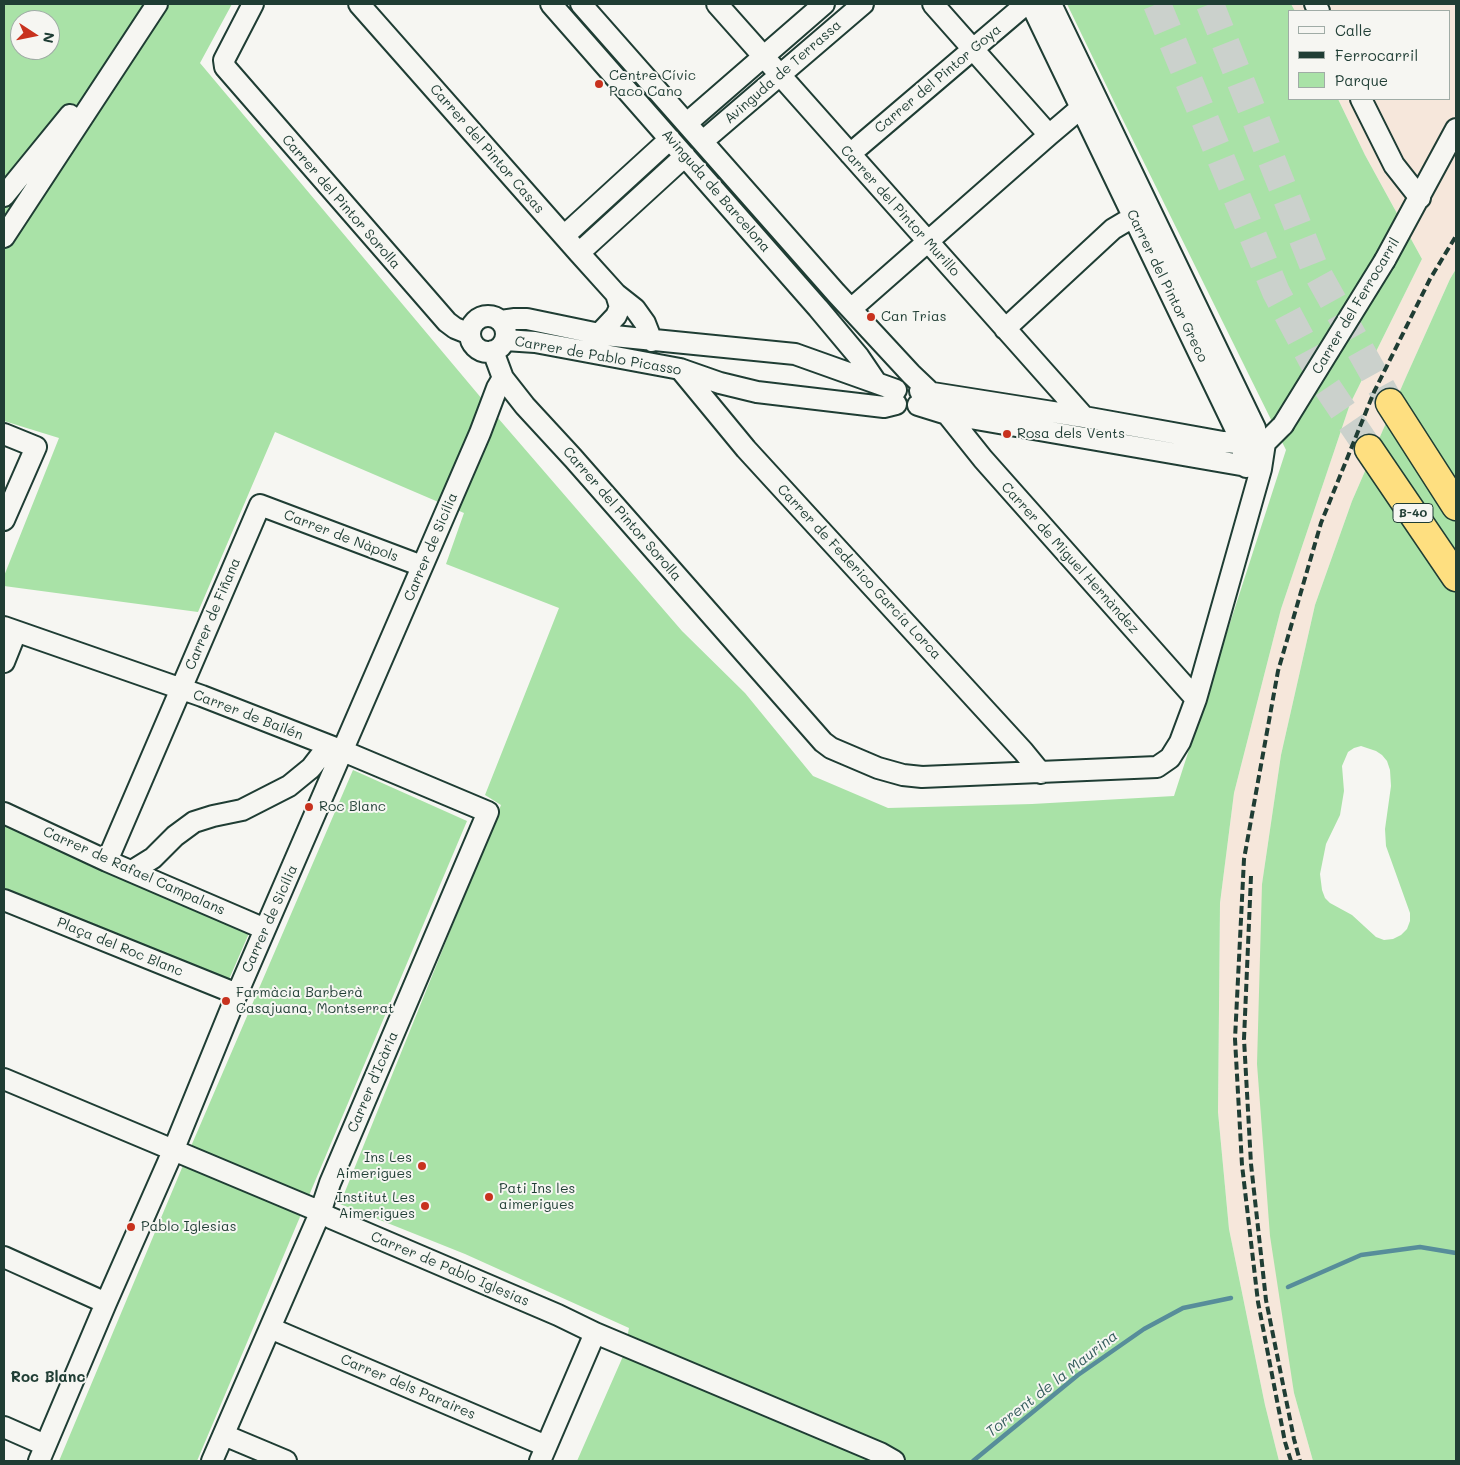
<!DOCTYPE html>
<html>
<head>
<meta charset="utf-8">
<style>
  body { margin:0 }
  #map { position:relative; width:1460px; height:1465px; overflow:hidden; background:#f6f6f2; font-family:Mali,sans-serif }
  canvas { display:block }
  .frame { position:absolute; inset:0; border:5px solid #1f3d34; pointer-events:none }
  .legend { position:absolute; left:1288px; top:10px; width:162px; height:90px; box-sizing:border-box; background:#f6f6f2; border:1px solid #a0aca6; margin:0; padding:6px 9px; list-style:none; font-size:15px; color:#1f3d34 }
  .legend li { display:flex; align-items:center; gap:10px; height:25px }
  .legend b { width:25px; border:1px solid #a0aca6 }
  .north { position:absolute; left:10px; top:10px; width:50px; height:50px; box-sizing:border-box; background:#f6f6f2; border:1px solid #a0aca6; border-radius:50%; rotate:101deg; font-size:14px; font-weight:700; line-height:20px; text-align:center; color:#1f3d34 }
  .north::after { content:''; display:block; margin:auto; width:18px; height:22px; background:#c8321e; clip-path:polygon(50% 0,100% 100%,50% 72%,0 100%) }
</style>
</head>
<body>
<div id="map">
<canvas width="1460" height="1465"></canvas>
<div class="frame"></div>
<ul class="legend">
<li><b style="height:6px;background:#f6f6f2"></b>Calle</li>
<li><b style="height:6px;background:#1f3d34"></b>Ferrocarril</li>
<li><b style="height:14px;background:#a9e2a7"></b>Parque</li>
</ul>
<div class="north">N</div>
</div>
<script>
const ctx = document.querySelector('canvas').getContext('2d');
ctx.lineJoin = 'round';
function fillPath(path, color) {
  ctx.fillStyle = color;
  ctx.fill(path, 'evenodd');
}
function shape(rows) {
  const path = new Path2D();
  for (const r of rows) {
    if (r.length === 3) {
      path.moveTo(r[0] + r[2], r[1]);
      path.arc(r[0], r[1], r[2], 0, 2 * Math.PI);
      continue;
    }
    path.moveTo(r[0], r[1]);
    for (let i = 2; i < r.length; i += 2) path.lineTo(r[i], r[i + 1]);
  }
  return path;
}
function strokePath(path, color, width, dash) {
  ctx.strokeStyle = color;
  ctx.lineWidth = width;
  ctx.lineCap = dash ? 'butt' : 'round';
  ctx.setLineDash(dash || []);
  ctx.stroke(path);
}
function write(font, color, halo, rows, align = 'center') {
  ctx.font = font + ' Mali,sans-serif';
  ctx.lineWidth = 4;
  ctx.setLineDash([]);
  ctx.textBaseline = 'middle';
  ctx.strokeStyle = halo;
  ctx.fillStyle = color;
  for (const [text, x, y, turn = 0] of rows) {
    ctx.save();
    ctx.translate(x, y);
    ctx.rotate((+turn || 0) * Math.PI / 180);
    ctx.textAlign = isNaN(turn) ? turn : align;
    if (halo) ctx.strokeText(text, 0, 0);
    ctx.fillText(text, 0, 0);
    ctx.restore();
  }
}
fillPath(shape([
  [1291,4,1456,4,1456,269,1450,279,1406,377,1352,501,1315,605,1281,755,1262,884,1294,1393,1313,1461,1279,1461,1265,1405,1229,1229,1218,1112,1220,903,1234,793,1281,609,1350,404,1422,259,1365,155,1338,99,1449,99,1449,11,1295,11]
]), '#f6e7db');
fillPath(shape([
  [4,4,232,4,200,63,498,418,682,631,745,693,813,776,888,808,1032,804,1174,796,1286,450,1121,116,1067,4,1291,4,1295,11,1289,11,1289,99,1338,99,1365,155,1422,259,1350,404,1281,609,1234,793,1220,903,1218,1112,1229,1229,1265,1405,1279,1461,577,1461,624,1354,629,1328,465,1254,340,1204,501,805,485,795,559,608,446,564,464,513,275,432,198,612,4,586,4,576,59,438,4,421],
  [20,20,50,20,50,50,20,50],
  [1456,269,1456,1461,1313,1461,1294,1393,1270,1236,1257,1064,1262,884,1281,755,1315,605,1352,501,1406,377,1450,279],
  [1361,746,1376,751,1382,755,1387,761,1390,770,1391,786,1385,829,1386,846,1410,913,1410,921,1407,929,1401,935,1393,939,1384,940,1376,937,1352,915,1330,903,1325,898,1322,890,1320,874,1326,844,1340,815,1344,791,1342,766,1348,752,1354,748],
  [353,770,467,821,197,1461,59,1461,192,1144],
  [4,823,250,931,227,984,4,892]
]), '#a9e2a7');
strokePath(shape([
  [1288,1287,1361,1255,1420,1247,1456,1253],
  [973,1461,1078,1375,1144,1329,1183,1308,1231,1298]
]), '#578d9a', 4.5);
strokePath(shape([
  [1157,4,1276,292,1325,384,1369,449],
  [1210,4,1314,267,1390,403]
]), '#cbd1cc', 28, [28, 14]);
const minor = shape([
  [253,4,224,60,225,67,447,322,455,328,470,334],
  [359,4,579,253,616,294,635,309,645,323,652,341],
  [551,4,818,308,859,357,876,382],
  [581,4,836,293,911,374,932,394],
  [717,4,1084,417],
  [933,4,1049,135],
  [1031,4,1235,428,1241,443,1246,467],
  [1051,4,1255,428,1258,444],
  [1315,4,1319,11],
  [1361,99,1394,165,1420,198],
  [687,123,824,4],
  [703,141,863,4],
  [850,154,1026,4],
  [4,196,70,115],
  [564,236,670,139],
  [4,237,157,4],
  [579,253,685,156],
  [1385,260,1456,129],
  [851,309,1049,135,1082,107,1092,102],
  [488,334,18],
  [501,321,515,319,527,319,604,335,795,354,896,390],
  [1005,329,1113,229,1145,210],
  [599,334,616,316,620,307,616,294],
  [505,340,535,342,680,369,720,383,757,392,884,407,896,404],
  [493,351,503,378,525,406,573,458,823,742,831,748,878,768,903,775,922,777,1157,767,1170,758,1180,742,1196,699,1261,469,1265,443,1283,425],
  [680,369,746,449,1023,751,1041,773],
  [920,391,1084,417,1223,442,1253,444],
  [918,405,947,414,1258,468],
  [947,414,983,459,1196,699],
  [4,434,36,447,4,520],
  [4,627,202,696,343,751,488,812,330,1183,320,1213,212,1461],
  [4,662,16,632],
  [4,813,107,861,265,929],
  [107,861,260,505,422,566],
  [132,871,153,858,175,836,194,822,213,816,242,810,289,786,311,768,328,746],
  [4,900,237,994],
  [4,1079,314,1209,331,1218,558,1315,595,1333,880,1453,894,1461],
  [4,1257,106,1303],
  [270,1328,546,1446],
  [4,1427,45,1445],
  [224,1435,286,1461],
  [39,1461,106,1303,173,1151,237,994,480,433,497,388,503,378],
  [540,1461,595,1333]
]);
const highway = shape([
  [1390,403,1456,506],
  [1369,449,1456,577]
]);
strokePath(minor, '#1f3d34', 24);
strokePath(highway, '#1f3d34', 31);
strokePath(minor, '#f6f6f2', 20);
strokePath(highway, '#fedf80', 28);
strokePath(shape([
  [1251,876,1244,1039,1251,1164,1266,1300,1294,1439,1300,1461],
  [1291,1461,1285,1442,1258,1302,1242,1165,1235,1039,1244,859,1278,671,1321,523,1374,392,1430,279,1456,236]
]), '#1f3d34', 4, [8, 4]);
const minorBridge = shape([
  [1283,425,1385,260]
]);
strokePath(minorBridge, '#1f3d34', 24, []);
strokePath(minorBridge, '#f6f6f2', 20);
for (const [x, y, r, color] of [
  [599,84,5,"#c8321e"],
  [871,317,5,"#c8321e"],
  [1007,434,5,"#c8321e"],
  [309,807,5,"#c8321e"],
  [226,1001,5,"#c8321e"],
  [422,1166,5,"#c8321e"],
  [489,1197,5,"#c8321e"],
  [425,1206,5,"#c8321e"],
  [131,1227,5,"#c8321e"]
]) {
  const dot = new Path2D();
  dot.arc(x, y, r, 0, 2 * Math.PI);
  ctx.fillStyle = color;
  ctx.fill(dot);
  strokePath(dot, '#f6f6f2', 2);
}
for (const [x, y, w] of [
  [1413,513,40]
]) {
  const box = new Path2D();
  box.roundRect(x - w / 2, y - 9.5, w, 19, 4);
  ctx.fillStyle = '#f6f6f2';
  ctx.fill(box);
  strokePath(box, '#1f3d34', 1);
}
write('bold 12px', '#1f3d34', null, [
  ["B-40",1413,513]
]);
write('14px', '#1f3d34', '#f6f6f2', [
  ["Avinguda de Terrassa",783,72,-41],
  ["Carrer del Pintor Goya",938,79,-40],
  ["Carrer del Pintor Casas",487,149,49],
  ["Avinguda de Barcelona",716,191,49],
  ["Carrer del Pintor Sorolla",341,202,49],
  ["Carrer del Pintor Murillo",900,211,48],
  ["Carrer del Pintor Greco",1167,286,64],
  ["Carrer del Ferrocarril",1356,306,-59],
  ["Carrer de Pablo Picasso",598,356,10],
  ["Carrer del Pintor Sorolla",622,514,49],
  ["Carrer de Nàpols",341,536,21],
  ["Carrer de Sicília",431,547,-67],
  ["Carrer de Miguel Hernàndez",1070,558,48],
  ["Carrer de Federico García Lorca",859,572,47],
  ["Carrer de Fiñana",213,614,-67],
  ["Carrer de Bailén",248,715,21],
  ["Carrer de Rafael Campalans",134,871,24],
  ["Carrer de Sicília",270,919,-66],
  ["Plaça del Roc Blanc",120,947,22],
  ["Carrer d'Icària",373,1082,-67],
  ["Carrer de Pablo Iglesias",450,1269,23],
  ["Carrer dels Paraires",408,1387,23]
]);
write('14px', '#1f3d34', '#f6f6f2', [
  ["Centre Cívic",609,76],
  ["Paco Cano",609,92],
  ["Can Trias",881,317],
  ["Rosa dels Vents",1017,434],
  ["Roc Blanc",319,807],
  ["Farmàcia Barberà",236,993],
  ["Casajuana, Montserrat",236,1009],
  ["Ins Les",412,1158,"right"],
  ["Aimerigues",412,1174,"right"],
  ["Pati Ins les",499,1189],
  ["aimerigues",499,1205],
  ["Institut Les",415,1198,"right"],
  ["Aimerigues",415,1214,"right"],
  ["Pablo Iglesias",141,1227]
], 'left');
write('bold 15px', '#1f3d34', '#f6f6f2', [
  ["Roc Blanc",48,1377]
]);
write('italic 15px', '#365e5e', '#f6f6f2', [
  ["Torrent de la Maurina",1052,1384,-38]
]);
</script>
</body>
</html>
